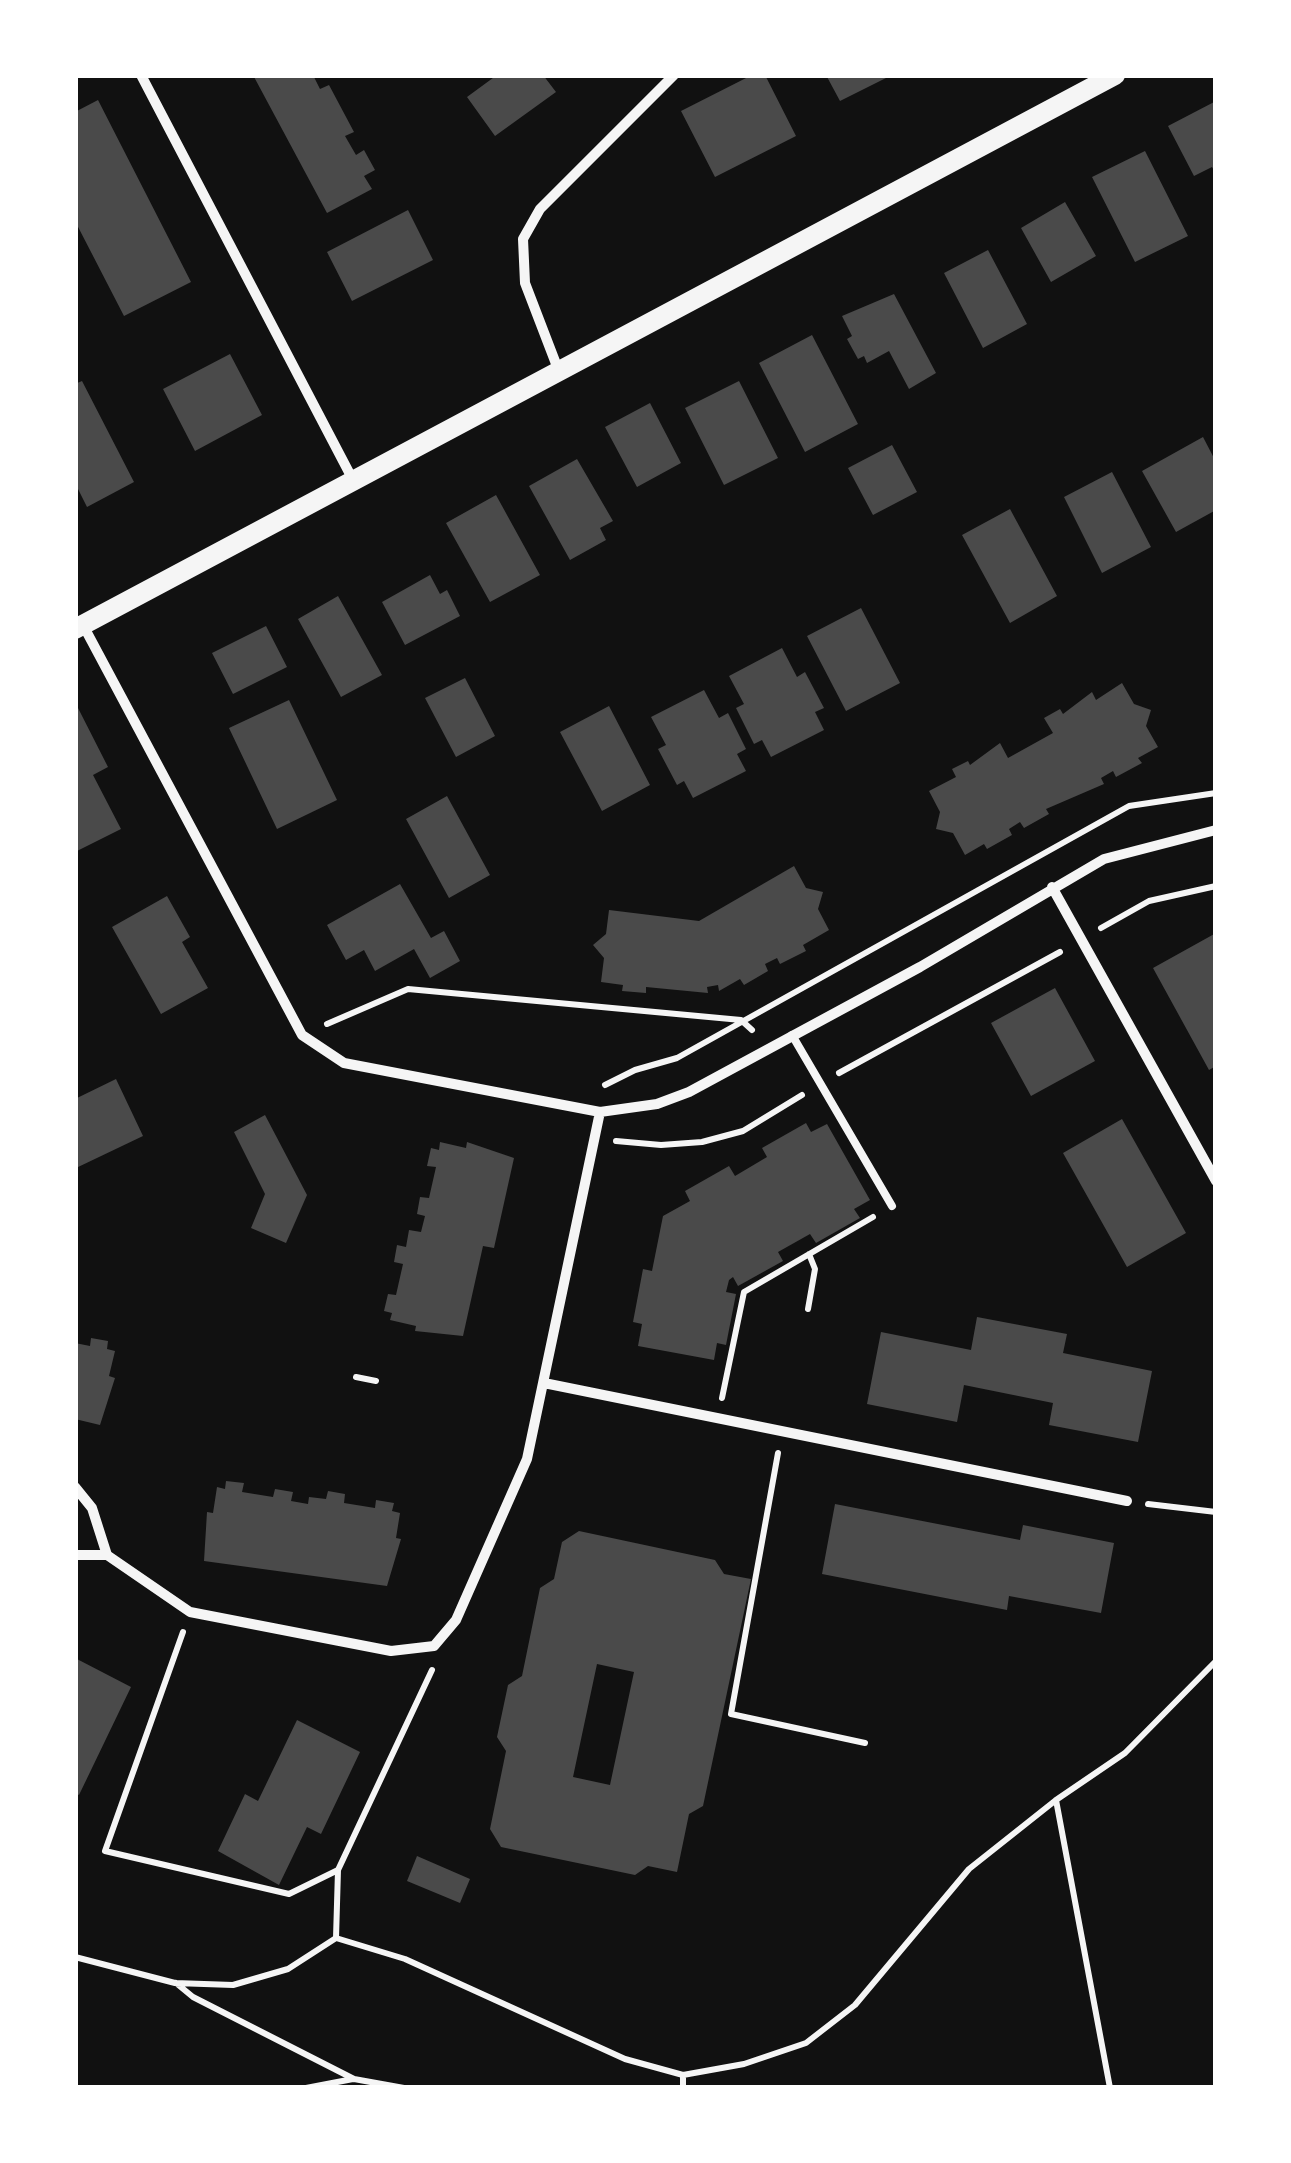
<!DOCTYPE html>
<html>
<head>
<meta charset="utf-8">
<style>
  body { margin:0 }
  #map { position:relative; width:1291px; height:2163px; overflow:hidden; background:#111; font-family:Figtree,sans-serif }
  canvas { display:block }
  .frame { position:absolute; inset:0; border:78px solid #fff; pointer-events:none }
</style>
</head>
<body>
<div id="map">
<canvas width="1291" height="2163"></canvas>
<div class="frame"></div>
</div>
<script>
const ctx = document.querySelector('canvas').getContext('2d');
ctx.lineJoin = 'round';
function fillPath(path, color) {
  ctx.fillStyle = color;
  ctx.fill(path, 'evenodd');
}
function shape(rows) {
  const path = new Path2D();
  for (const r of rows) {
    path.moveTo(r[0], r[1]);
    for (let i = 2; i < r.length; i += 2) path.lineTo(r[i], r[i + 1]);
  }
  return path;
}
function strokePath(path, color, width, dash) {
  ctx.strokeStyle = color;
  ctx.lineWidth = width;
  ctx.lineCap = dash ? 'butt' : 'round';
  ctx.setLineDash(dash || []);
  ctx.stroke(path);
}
fillPath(shape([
  [253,75,313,75,320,89,329,85,354,132,345,136,356,155,364,150,375,170,364,176,372,189,327,213],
  [497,75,543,75,556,92,495,136,467,97],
  [752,75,765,75,796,136,715,177,681,111],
  [826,75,892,75,840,101],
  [98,100,191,282,124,316,75,221,75,112],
  [1216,101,1216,174,1212,167,1194,176,1168,126],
  [1145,151,1188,236,1135,262,1092,177],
  [1065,202,1096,256,1051,282,1021,228],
  [408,210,433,260,352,301,327,252],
  [988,250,1027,324,983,348,944,273],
  [894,294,936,373,909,389,889,351,867,363,864,356,858,359,847,339,852,336,842,316],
  [812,335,858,424,805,452,759,363],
  [230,354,262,415,195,451,163,389],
  [82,381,134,482,87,507,75,483,75,384],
  [739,381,778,458,724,485,685,408],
  [650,403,681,463,637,487,605,427],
  [1203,437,1216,462,1216,510,1176,532,1142,471],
  [892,445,917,492,873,515,848,468],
  [577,459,613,521,600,528,606,540,570,560,529,486],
  [1112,472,1151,547,1102,573,1064,497],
  [496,495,540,575,490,602,446,523],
  [1010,509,1057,596,1010,623,962,535],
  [430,575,440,594,447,590,460,616,405,645,382,602],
  [338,596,382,675,341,697,298,619],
  [861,608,900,683,846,711,807,636],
  [266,626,287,667,233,694,212,653],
  [782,648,797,677,805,672,824,708,815,712,824,730,771,757,762,740,754,744,736,708,744,704,729,676],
  [465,678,495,736,456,757,425,698],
  [1122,683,1134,704,1151,710,1146,726,1158,747,1138,758,1142,763,1116,777,1113,771,1101,778,1104,784,1046,809,1049,814,1024,828,1020,822,1009,829,1012,835,987,849,984,844,965,855,953,833,936,829,940,812,929,791,956,777,952,769,968,761,970,765,1000,743,1008,758,1053,733,1044,718,1060,709,1063,714,1092,692,1096,700],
  [704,690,719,718,728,713,746,749,737,754,746,771,693,798,684,781,677,785,658,749,666,745,651,717],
  [289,700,337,800,277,829,229,728],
  [609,706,650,785,602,811,560,732],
  [78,708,108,767,93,775,121,829,75,852],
  [447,796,490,875,449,898,406,819],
  [794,866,806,888,823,892,818,909,829,930,803,945,806,951,780,964,777,958,765,964,768,971,744,985,740,979,719,991,718,985,707,987,708,993,646,987,646,993,622,991,623,985,601,982,604,958,593,945,606,934,609,910,699,921],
  [400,884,431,938,444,931,460,961,430,978,414,949,375,971,364,950,346,960,327,925],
  [167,896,190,937,182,942,208,988,161,1014,112,927],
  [1216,933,1216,1066,1209,1070,1153,968],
  [1055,988,1095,1061,1031,1096,991,1023],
  [116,1079,143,1136,76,1168,75,1099],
  [265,1115,307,1195,286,1243,251,1228,265,1194,234,1132],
  [1122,1119,1186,1233,1127,1267,1063,1153],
  [806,1123,811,1132,827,1124,870,1200,854,1209,860,1218,816,1243,810,1234,778,1252,783,1261,738,1286,733,1277,729,1280,726,1292,736,1294,726,1345,717,1343,714,1360,638,1346,642,1324,633,1322,643,1269,652,1271,663,1216,690,1201,685,1191,729,1166,735,1176,767,1157,762,1148],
  [440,1142,466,1148,467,1142,514,1158,494,1248,483,1246,463,1336,415,1331,416,1326,390,1320,392,1313,384,1311,388,1294,396,1295,403,1264,394,1262,397,1245,406,1247,409,1230,421,1232,425,1216,417,1214,420,1197,429,1198,436,1167,427,1166,431,1148,439,1150],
  [977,1317,1067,1334,1063,1353,1152,1371,1138,1442,1049,1425,1053,1403,964,1385,957,1422,867,1404,881,1332,971,1350],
  [91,1338,108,1341,107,1349,115,1351,109,1376,115,1378,100,1425,75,1419,75,1343,90,1346],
  [226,1481,244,1483,242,1492,273,1497,275,1489,293,1492,291,1501,308,1504,309,1497,326,1499,328,1491,345,1494,344,1503,375,1508,376,1500,394,1503,392,1511,400,1513,396,1538,401,1539,387,1586,204,1561,207,1512,213,1513,217,1487,225,1489],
  [835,1504,1020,1540,1023,1525,1114,1543,1101,1613,1009,1596,1007,1610,822,1574],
  [579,1531,715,1560,724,1574,751,1579,703,1806,689,1814,677,1872,648,1866,635,1875,501,1847,490,1829,506,1751,497,1737,508,1685,522,1676,540,1588,554,1579,562,1542],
  [597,1664,634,1672,610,1785,573,1777],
  [75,1658,131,1687,79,1795,75,1793],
  [297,1720,360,1752,321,1834,307,1827,279,1885,218,1851,245,1794,258,1801],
  [417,1856,470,1879,460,1903,407,1881]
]), '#4a4a4a');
strokePath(shape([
  [1101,928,1149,901,1216,886],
  [327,1024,408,989,741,1020,752,1030],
  [839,1073,1060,952],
  [605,1085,635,1070,677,1058,1129,806,1216,793],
  [616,1141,661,1145,702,1142,743,1131,802,1095],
  [808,1309,815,1269,809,1254],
  [356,1377,376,1381],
  [722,1398,744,1292,873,1217],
  [778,1453,731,1714,865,1743],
  [1148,1504,1216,1512],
  [183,1632,105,1851,289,1894,338,1870],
  [1056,1800,1110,2088],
  [336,1938,338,1870,432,1670],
  [75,1957,175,1983,233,1985,288,1969,336,1938,405,1959,625,2059,683,2075,744,2064,806,2043,855,2005,969,1869,1056,1800,1125,1753,1216,1661],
  [176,1983,193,1997,354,2079,404,2088],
  [306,2088,353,2079],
  [683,2088,683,2075]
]), '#f5f5f5', 6);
strokePath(shape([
  [792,1035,892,1206]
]), '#f5f5f5', 8);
strokePath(shape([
  [141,75,353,480],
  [558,369,525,283,523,239,540,209,674,75],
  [83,625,302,1035,344,1063,600,1112,657,1104,689,1092,920,967,1104,859,1216,830],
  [1052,887,1216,1181],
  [544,1383,1127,1501],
  [75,1487,92,1508,107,1555],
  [75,1555,107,1555,190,1612,391,1651,434,1646,456,1620,527,1459,600,1112]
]), '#f5f5f5', 10);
strokePath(shape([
  [75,629,1115,75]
]), '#f5f5f5', 20);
</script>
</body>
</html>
